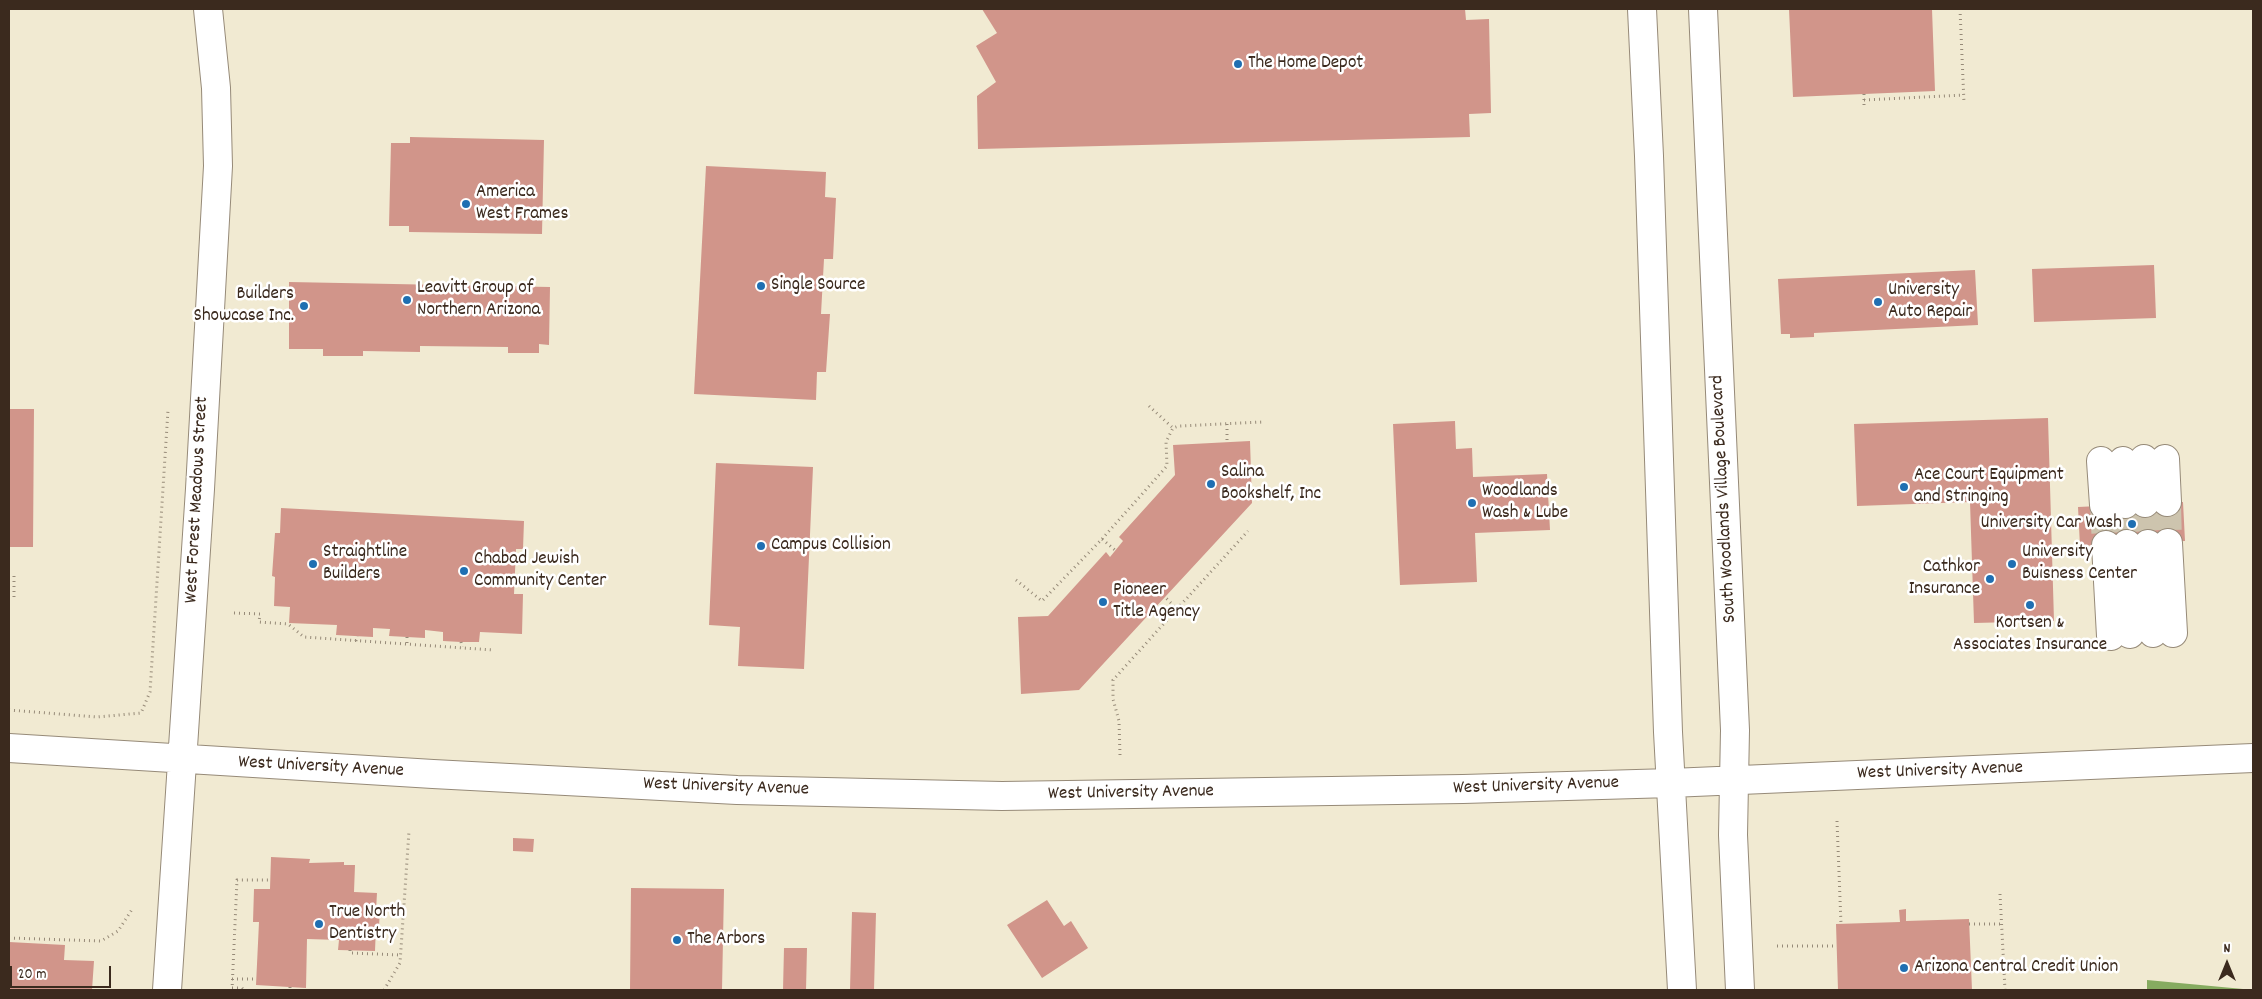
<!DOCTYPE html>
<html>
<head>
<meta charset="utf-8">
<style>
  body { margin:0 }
  #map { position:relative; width:2262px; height:999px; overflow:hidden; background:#f1ead2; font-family:Dekko,sans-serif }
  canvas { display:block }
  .frame { position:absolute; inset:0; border:10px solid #3b2a1e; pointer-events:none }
  .north { position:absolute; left:2202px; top:939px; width:50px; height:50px; -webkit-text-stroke:4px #fff; paint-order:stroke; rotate:0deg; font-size:14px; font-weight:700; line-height:20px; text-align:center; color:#3b2a1e }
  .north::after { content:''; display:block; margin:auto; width:18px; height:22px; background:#3b2a1e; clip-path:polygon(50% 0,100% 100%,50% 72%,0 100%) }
  .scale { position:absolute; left:10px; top:966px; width:101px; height:22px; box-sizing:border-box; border:2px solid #3b2a1e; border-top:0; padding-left:6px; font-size:15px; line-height:18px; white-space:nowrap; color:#3b2a1e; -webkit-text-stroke:4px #fff; paint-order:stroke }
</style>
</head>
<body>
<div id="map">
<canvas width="2262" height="999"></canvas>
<div class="frame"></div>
<div class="north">N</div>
<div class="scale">20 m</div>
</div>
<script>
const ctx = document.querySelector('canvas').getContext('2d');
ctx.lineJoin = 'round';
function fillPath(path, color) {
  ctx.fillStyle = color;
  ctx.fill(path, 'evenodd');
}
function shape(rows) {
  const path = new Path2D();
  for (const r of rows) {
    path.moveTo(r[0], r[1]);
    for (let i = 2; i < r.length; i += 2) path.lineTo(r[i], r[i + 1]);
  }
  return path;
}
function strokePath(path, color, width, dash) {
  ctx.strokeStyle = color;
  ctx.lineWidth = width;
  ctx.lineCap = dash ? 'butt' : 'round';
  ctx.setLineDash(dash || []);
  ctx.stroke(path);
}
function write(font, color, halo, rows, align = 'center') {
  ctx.font = font + ' Dekko,sans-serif';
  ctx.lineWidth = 5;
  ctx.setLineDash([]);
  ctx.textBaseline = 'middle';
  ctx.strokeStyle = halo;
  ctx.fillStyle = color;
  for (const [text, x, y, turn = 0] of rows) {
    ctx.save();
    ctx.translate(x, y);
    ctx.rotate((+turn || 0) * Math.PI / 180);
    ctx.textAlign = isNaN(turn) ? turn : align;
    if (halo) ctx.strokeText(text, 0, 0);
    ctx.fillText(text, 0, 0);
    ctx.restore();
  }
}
fillPath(shape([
  [2147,980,2243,989,2246,990,2147,990]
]), '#86ab60');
fillPath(shape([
  [982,9,1465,9,1466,20,1489,19,1491,113,1469,114,1470,137,978,149,977,96,996,82,976,46,997,33],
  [1789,9,1932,9,1935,91,1793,97],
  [410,137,544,140,542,234,409,232,409,226,389,226,391,143,410,143],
  [706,166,826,172,825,197,836,198,833,259,824,259,821,314,830,314,826,372,817,372,816,400,694,394],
  [2154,265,2156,318,2034,322,2032,269],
  [1975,270,1978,325,1814,333,1814,337,1790,338,1790,334,1781,334,1778,279],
  [289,282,550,287,549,345,539,344,539,353,508,353,508,347,420,346,420,352,363,351,363,356,323,356,323,349,289,349],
  [9,409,34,409,33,547,9,547],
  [2048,418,2054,621,1974,623,1970,502,1857,506,1854,424],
  [1455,421,1456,449,1472,448,1473,477,1547,474,1550,530,1475,533,1477,582,1400,585,1393,424],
  [1250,441,1252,503,1079,690,1021,694,1018,617,1048,616,1106,552,1110,557,1123,541,1119,537,1175,475,1173,445],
  [716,463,813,467,804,669,738,666,740,627,709,625],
  [2183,502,2185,541,2080,546,2078,507],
  [281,508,524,521,523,549,516,549,514,594,523,594,522,634,480,632,479,642,461,642,443,641,443,632,425,630,425,638,389,636,390,629,373,628,373,637,336,635,337,625,289,623,290,607,274,606,275,577,272,576,275,533,280,533],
  [513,838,534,839,533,852,513,851],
  [271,857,310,859,309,863,344,862,344,865,355,865,354,892,377,893,376,910,380,910,379,926,376,926,375,951,338,950,339,940,307,939,306,988,256,985,259,922,253,922,254,889,270,889],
  [631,888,724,889,722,990,630,990],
  [1047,900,1064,926,1071,921,1088,948,1042,978,1007,925],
  [1906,909,1906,921,1969,919,1972,990,1838,990,1836,924,1900,922,1899,910],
  [852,912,876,913,874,990,850,990],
  [9,942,65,945,64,960,94,961,92,990,9,990],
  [784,948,807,948,806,990,783,990]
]), '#d1958a');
strokePath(shape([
  [2167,502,2168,543],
  [2145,503,2148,544],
  [2125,504,2127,544],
  [2104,505,2106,545]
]), '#cdc4ae', 28, [28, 14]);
const minor = shape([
  [1642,9,1649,156,1668,732,1682,990],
  [1703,9,1735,730,1733,835,1740,990],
  [2144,459,2145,503],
  [2165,459,2167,502],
  [2101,461,2104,505],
  [2123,461,2125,504],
  [2168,543,2173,633],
  [2127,544,2130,634],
  [2148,544,2153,633],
  [2106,545,2111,636],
  [9,748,433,774,737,790,1002,796,1463,789,1671,783,2253,758],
  [167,990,200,489,218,166,216,88,208,9]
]);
strokePath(minor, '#968a78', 30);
strokePath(shape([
  [1960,9,1964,103],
  [1864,94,1864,107],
  [1864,100,1963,95],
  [1149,406,1173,428],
  [1227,424,1227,442],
  [1102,539,1167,466,1166,442,1173,428,1179,426,1263,422],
  [9,576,14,576,14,601],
  [1016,580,1042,601,1102,539,1115,550],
  [1177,609,1248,531],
  [234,613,260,614,259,622,288,624,304,637,493,650],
  [407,637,407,644],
  [356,641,357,636],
  [461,642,462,647],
  [9,710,97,717,141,713,150,692,168,410],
  [1120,755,1119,721,1113,699,1113,680,1177,609,1165,597],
  [1837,821,1841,924],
  [2000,894,2005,990],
  [1969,924,2002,924],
  [9,938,101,941,118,931,133,908],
  [1777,946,1837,946],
  [350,950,350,953,401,955],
  [232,979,255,979],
  [290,987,290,990],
  [232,988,242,988,244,990],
  [232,990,237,880,270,880],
  [384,990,400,963,409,831]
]), '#968a78', 3, [1, 4]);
strokePath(minor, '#fff', 28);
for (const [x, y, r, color] of [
  [1238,64,5,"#1f6fb2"],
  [466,204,5,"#1f6fb2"],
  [761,286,5,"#1f6fb2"],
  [407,300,5,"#1f6fb2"],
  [1878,302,5,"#1f6fb2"],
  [304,306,5,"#1f6fb2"],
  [1211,484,5,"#1f6fb2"],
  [1904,487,5,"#1f6fb2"],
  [1472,503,5,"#1f6fb2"],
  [2132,524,5,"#1f6fb2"],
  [761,546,5,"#1f6fb2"],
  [313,564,5,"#1f6fb2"],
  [2012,564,5,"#1f6fb2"],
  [464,571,5,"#1f6fb2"],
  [1990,579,5,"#1f6fb2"],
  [1103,602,5,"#1f6fb2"],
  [2030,605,5,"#1f6fb2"],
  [319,924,5,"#1f6fb2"],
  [677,940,5,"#1f6fb2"],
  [1904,968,5,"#1f6fb2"]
]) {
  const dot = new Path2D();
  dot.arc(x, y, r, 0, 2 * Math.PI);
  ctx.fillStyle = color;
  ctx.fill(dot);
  strokePath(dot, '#fff', 2);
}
write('19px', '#3b2a1e', '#fff', [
  ["The Home Depot",1248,64],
  ["America",476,193],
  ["West Frames",476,215],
  ["Single Source",771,286],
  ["Leavitt Group of",417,289],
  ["Northern Arizona",417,311],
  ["University",1888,291],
  ["Auto Repair",1888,313],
  ["Builders",294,295,"right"],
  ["Showcase Inc.",294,317,"right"],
  ["Salina",1221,473],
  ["Bookshelf, Inc",1221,495],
  ["Ace Court Equipment",1914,476],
  ["and Stringing",1914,498],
  ["Woodlands",1482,492],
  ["Wash & Lube",1482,514],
  ["University Car Wash",2122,524,"right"],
  ["Campus Collision",771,546],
  ["Straightline",323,553],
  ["Builders",323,575],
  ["University",2022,553],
  ["Buisness Center",2022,575],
  ["Chabad Jewish",474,560],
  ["Community Center",474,582],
  ["Cathkor",1980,568,"right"],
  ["Insurance",1980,590,"right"],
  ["Pioneer",1113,591],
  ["Title Agency",1113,613],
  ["Kortsen &",2030,624,"center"],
  ["Associates Insurance",2030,646,"center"],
  ["True North",329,913],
  ["Dentistry",329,935],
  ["The Arbors",687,940],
  ["Arizona Central Credit Union",1914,968]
], 'left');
write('19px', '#3b2a1e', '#fff', [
  ["South Woodlands Village Boulevard",1725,499,-93],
  ["West Forest Meadows Street",198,500,-87],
  ["West University Avenue",321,768,3],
  ["West University Avenue",1940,772,-2],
  ["West University Avenue",1536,787,-2],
  ["West University Avenue",726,788,2],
  ["West University Avenue",1131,794,-1]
]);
</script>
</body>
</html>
